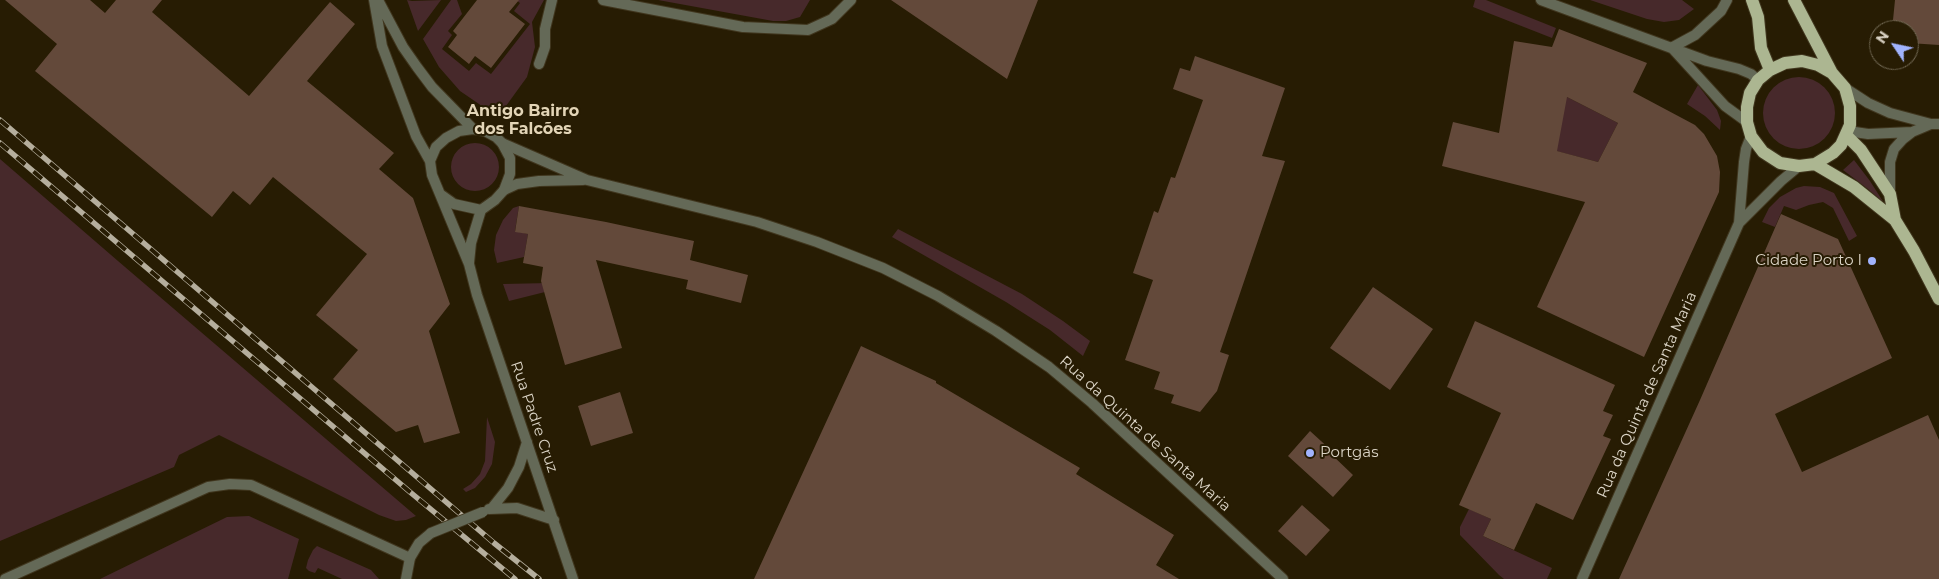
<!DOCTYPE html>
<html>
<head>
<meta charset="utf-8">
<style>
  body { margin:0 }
  #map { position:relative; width:1939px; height:579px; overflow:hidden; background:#271c03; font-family:Montserrat,sans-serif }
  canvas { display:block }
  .north { position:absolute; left:1869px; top:20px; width:50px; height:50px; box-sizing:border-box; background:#271c03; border:1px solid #6f6651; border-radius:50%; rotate:304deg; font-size:14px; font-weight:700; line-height:20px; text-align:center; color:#dbd4c6 }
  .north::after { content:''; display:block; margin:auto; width:18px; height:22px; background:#a1b3fd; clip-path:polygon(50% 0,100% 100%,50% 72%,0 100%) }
</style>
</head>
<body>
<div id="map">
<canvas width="1939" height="579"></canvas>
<div class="north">N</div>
</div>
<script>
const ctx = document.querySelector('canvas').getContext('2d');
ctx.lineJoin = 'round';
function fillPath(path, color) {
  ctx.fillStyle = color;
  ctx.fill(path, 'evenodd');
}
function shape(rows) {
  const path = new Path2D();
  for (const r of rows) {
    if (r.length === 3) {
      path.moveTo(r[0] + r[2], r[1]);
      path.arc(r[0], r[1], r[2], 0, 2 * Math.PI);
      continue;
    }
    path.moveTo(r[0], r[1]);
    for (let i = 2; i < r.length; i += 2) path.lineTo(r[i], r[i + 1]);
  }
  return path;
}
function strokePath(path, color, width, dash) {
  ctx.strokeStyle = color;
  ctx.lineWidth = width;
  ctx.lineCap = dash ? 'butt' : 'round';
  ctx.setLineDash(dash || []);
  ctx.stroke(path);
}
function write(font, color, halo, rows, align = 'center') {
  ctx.font = font + ' Montserrat,sans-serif';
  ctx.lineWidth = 4;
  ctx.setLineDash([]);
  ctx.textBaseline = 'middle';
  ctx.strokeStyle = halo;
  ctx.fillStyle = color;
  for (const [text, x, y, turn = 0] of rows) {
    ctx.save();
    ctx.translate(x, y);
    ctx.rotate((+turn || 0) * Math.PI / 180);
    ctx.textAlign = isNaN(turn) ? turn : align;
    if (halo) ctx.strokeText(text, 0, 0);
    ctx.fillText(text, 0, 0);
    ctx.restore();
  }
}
fillPath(shape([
  [407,0,412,1,441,0,418,31],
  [451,0,457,0,462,14,448,31,452,35,442,49,469,71,476,63,491,74,530,24,514,11,520,3,516,0,544,0,532,22,535,47,527,77,498,117,460,91,439,67,423,39],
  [658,0,810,0,800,17,786,21,773,21],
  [1475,0,1486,0,1556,28,1552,38,1473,7],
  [1590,0,1682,0,1694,9,1679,20,1664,22,1647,19],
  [1799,113,36],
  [1698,85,1717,110,1721,121,1720,130,1705,116,1687,104],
  [1565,96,1618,123,1598,162,1556,151],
  [475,167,24],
  [0,159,118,261,416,516,406,520,396,521,379,515,219,435,179,455,174,467,0,541],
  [1854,160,1870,181,1884,203,1868,189,1843,170],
  [1804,186,1820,187,1834,193,1857,236,1849,241,1833,208,1823,202,1809,205,1796,210,1784,206,1775,227,1762,222,1769,208,1780,197,1796,188],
  [519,206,515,231,528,234,524,257,497,263,494,250,496,235,503,220,513,208],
  [898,229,1022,294,1063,321,1090,341,1083,356,1050,330,1006,302,892,237],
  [549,283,549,291,509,301,503,284],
  [487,417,495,442,492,464,485,477,475,488,466,492,463,489,471,484,480,474,485,461],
  [1469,509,1491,519,1483,536,1552,568,1547,579,1504,579,1499,575,1460,535,1460,527],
  [249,516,299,539,288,579,100,579,227,517],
  [317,546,371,570,379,579,342,579,318,568,315,573,309,571,306,568,308,560,313,550]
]), '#47292b');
fillPath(shape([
  [5,0,90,0,105,13,116,0,162,0,152,12,249,96,330,2,355,24,307,81,394,153,379,169,413,198,450,304,429,331,460,433,424,443,418,425,396,432,333,379,358,350,316,315,367,254,273,177,250,205,233,191,212,217,35,71,57,44],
  [477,0,519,0,509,12,525,24,491,68,475,56,469,64,448,47,457,35,453,31],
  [891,0,1038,0,1007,79],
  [1895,0,1939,0,1939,45,1909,43,1909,30,1892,30],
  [1559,29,1647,63,1633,92,1695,125,1704,134,1717,156,1720,172,1719,192,1644,357,1537,307,1585,202,1442,166,1453,122,1499,133,1514,41,1552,47],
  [1567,97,1618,123,1598,162,1557,151],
  [1195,56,1285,88,1262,156,1285,161,1220,352,1229,355,1217,391,1200,412,1171,403,1174,395,1154,389,1160,372,1125,360,1153,280,1133,273,1154,211,1158,213,1171,177,1175,178,1203,100,1173,89,1180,68,1190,71],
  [519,206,606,222,694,241,690,260,748,275,741,303,686,289,688,280,596,260,622,348,565,365,541,281,543,267,523,263,528,234,515,232],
  [1781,214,1838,239,1892,358,1775,414,1802,472,1928,415,1939,440,1939,579,1619,579,1700,400],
  [1373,287,1433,329,1390,390,1330,348],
  [1475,321,1615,385,1603,411,1613,415,1603,436,1611,439,1573,520,1536,503,1514,550,1483,536,1491,519,1459,505,1501,413,1447,387],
  [861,346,936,381,936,383,1080,468,1076,474,1174,535,1156,565,1179,579,754,579],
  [620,392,633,433,591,446,578,406],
  [1310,431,1332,451,1330,453,1353,475,1333,497,1288,456],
  [1302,505,1330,530,1306,556,1278,531]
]), '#63493a');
const minor = shape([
  [603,0,743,27,808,30,832,19,851,0],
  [1541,0,1707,61,1739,69,1751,74,1758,80],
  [1671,48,1695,35,1721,11,1727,0],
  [1672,48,1725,106,1747,122],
  [539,64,545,47,545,29,552,0],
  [502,143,587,180,757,222,817,242,883,268,938,296,996,331,1049,367,1092,403,1283,579],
  [504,190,517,184,539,181,583,180],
  [1739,223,1781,181,1799,166],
  [5,579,208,487,230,484,251,485,410,558],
  [1582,579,1739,223,1744,162,1746,149,1751,136]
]);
const tertiary = shape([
  [374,0,382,46,416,136,430,161,432,175,469,264,477,295,573,579],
  [378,0,403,47,417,67,432,87,473,129],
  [1845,88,1868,103,1890,113,1931,124,1939,124],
  [1848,131,1868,134,1912,132],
  [430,161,436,147,446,138,459,131,473,129,485,131,496,137,502,143,510,158,510,174,504,190,495,200,481,210,471,243,469,263],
  [440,194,454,204,481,210],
  [1890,194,1890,162,1894,149,1903,139,1912,132,1931,124],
  [492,508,508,488,519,467,527,442],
  [489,509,517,508,554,520],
  [406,579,410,558,419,543,431,533]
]);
const primary = shape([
  [1752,0,1758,17,1761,48,1770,70],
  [1794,0,1832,73,1845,88,1850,106,1850,125,1841,145,1833,153,1815,164,1799,166,1780,163,1763,152,1751,136,1747,122,1747,107,1750,93,1758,80,1770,70,1785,63,1802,61,1818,65,1832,73],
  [1846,135,1861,150,1890,194,1895,220],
  [1815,164,1854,187,1895,220,1914,251,1939,299]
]);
strokePath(minor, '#40361e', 12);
strokePath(tertiary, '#40361e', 12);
strokePath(primary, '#40361e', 14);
strokePath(minor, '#646957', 10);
strokePath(tertiary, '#646957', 10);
strokePath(primary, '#acb691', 12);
const rail = shape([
  [0,120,494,543,539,579],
  [0,143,410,492,515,579]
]);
strokePath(rail, '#b5ae9d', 5.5);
strokePath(rail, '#271c03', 4, [11]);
const tertiaryBridge = shape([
  [431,533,483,512]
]);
strokePath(tertiaryBridge, '#40361e', 12, []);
strokePath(tertiaryBridge, '#646957', 10);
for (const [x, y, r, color] of [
  [1872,261,5,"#a1b3fd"],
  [1310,453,5,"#a1b3fd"]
]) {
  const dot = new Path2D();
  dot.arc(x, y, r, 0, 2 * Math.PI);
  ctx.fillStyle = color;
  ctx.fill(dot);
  strokePath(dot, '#271c03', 2);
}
write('15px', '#dbd4c6', '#271c03', [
  ["Cidade Porto I",1862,261],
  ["Portgás",1320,453,"left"]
], 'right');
write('15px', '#dbd4c6', '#271c03', [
  ["Rua da Quinta de Santa Maria",1647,395,-66],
  ["Rua Padre Cruz",534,417,71],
  ["Rua da Quinta de Santa Maria",1145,434,42]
]);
write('bold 16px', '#e3d5b7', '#271c03', [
  ["Antigo Bairro",523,111],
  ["dos Falcões",523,129]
]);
</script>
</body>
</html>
